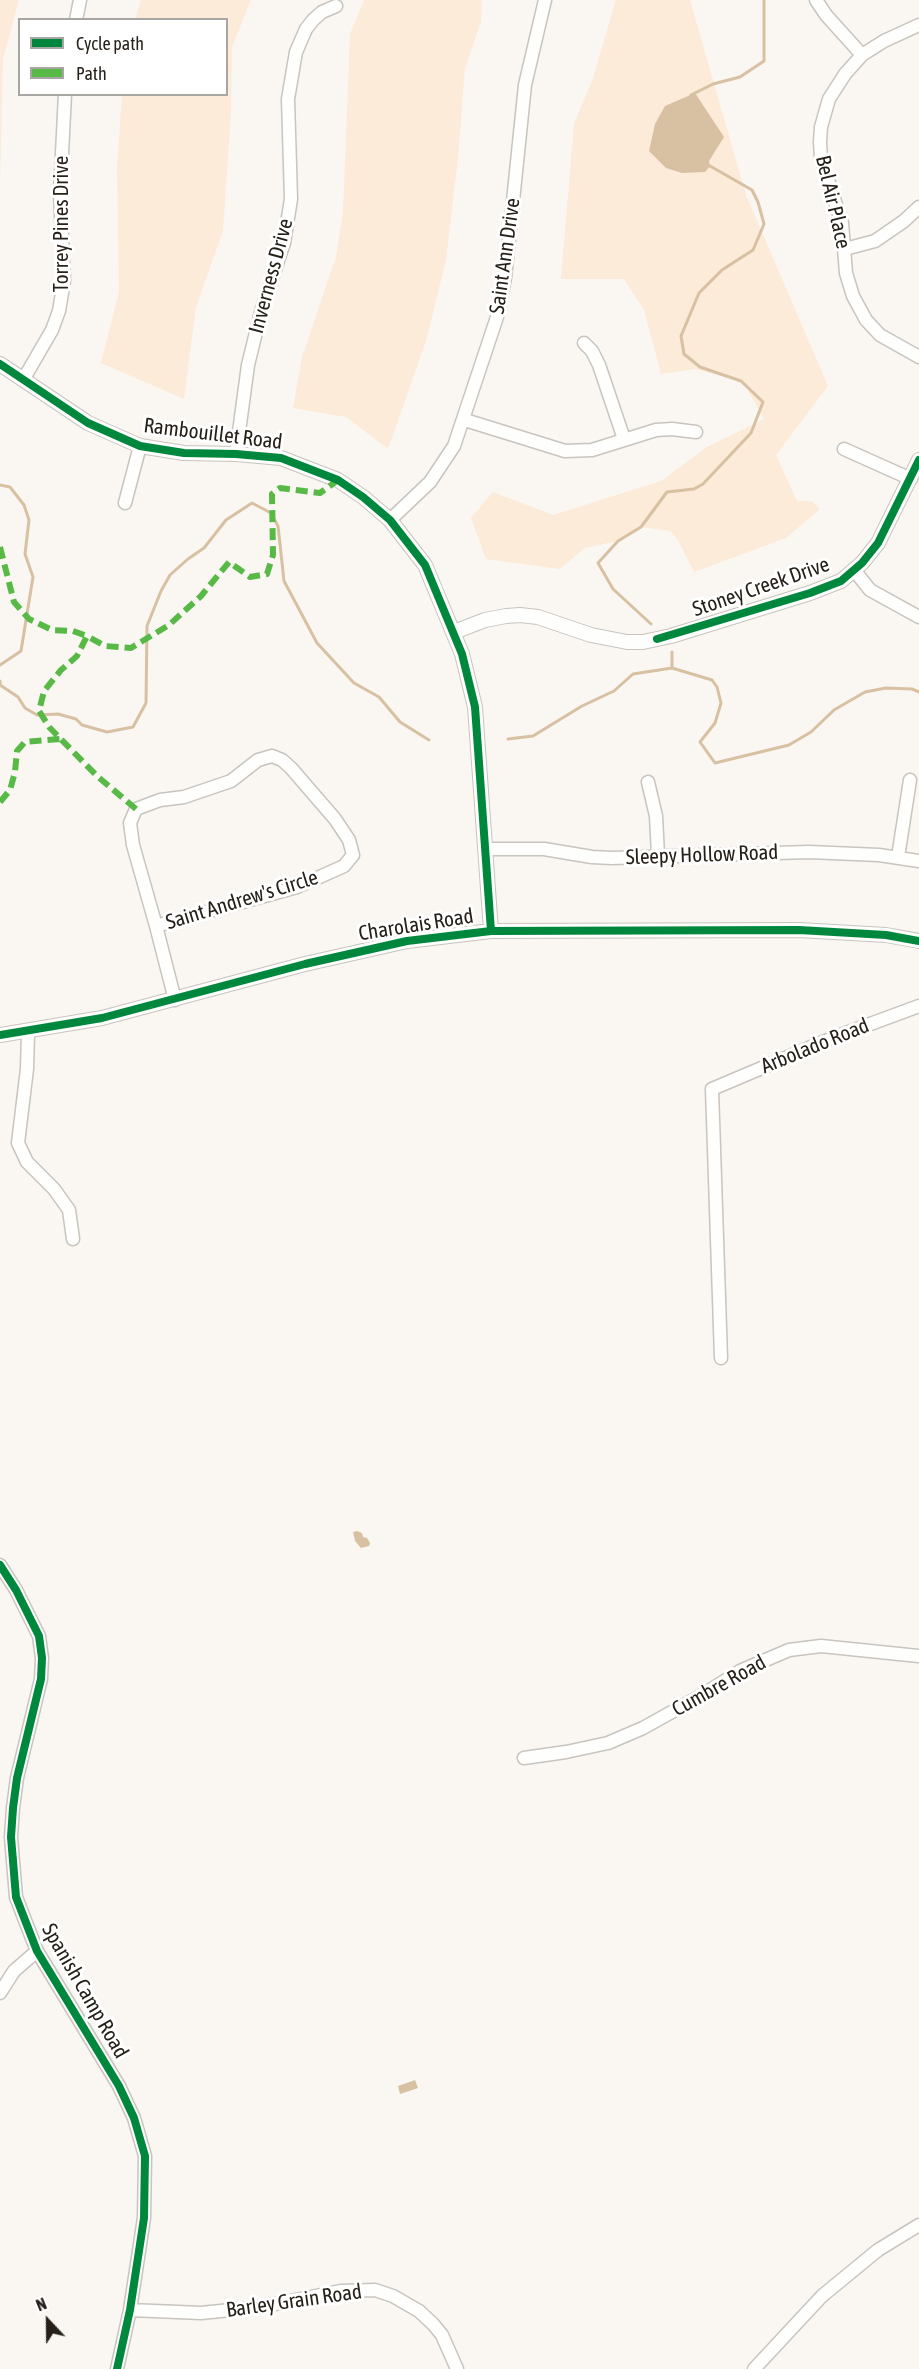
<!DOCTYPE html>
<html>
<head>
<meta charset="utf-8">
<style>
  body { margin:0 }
  #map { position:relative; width:919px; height:2369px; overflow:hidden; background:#faf7f2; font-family:"Asap Condensed",sans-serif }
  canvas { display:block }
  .legend { position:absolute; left:18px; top:18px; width:210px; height:78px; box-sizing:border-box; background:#fff; border:2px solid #a8a6a3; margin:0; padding:8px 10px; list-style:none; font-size:18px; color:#262019 }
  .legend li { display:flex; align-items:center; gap:12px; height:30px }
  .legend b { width:30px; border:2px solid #a8a6a3 }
  .north { position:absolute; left:18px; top:2291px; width:60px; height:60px; -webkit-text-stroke:4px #fff; paint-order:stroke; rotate:338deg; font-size:16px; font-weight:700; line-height:24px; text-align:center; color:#262019 }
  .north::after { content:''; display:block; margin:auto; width:21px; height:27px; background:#262019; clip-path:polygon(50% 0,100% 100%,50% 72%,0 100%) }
</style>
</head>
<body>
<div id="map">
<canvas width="919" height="2369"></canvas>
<ul class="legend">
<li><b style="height:8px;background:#00873e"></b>Cycle path</li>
<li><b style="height:8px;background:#58b947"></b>Path</li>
</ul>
<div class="north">N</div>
</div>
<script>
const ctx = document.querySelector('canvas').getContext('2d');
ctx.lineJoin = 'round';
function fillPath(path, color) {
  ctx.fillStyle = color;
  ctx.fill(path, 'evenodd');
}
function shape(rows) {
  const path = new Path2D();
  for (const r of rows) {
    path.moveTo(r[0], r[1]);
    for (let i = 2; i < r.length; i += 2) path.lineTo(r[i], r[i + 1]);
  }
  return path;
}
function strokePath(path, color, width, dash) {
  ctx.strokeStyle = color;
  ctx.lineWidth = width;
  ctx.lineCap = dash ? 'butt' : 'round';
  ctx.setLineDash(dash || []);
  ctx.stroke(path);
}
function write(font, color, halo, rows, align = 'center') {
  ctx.font = font + ' "Asap Condensed",sans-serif';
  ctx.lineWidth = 6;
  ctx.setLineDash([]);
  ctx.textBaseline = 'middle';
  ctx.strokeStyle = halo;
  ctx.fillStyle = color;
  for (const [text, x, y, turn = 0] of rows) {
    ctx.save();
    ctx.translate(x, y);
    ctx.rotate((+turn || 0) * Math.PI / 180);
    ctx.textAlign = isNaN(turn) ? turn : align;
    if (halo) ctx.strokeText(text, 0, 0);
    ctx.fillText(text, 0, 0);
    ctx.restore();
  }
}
fillPath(shape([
  [0,0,19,0,3,59,0,187],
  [141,0,251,0,232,47,231,113,223,231,196,307,184,399,101,363,119,292,117,167,122,95,226,94,226,20,135,19],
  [364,0,482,0,481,22,465,68,458,158,446,260,426,341,388,449,346,417,293,408,302,357,336,257,343,213,350,34],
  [616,0,690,0,746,195,828,386,776,455,797,501,811,501,820,509,786,538,694,572,678,540,670,531,641,527,618,541,585,548,560,569,486,559,471,518,493,492,553,515,661,481,707,447,764,419,743,382,695,369,661,374,644,310,624,279,561,279,574,124,593,78]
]), '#fbebd8');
fillPath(shape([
  [695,93,724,137,709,161,710,166,705,172,682,173,666,168,649,151,655,124,665,106],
  [357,1531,362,1533,363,1537,367,1538,370,1543,369,1546,361,1548,355,1541,353,1532],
  [415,2080,418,2088,400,2094,398,2086]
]), '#d8c0a3');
strokePath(shape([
  [691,95,713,84,740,77,764,61,764,0],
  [0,485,10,487,24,505,29,520,25,554,33,577,21,651,0,665],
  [651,624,613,589,598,563,618,541,641,527,667,492,694,489,703,484,751,433,763,402,741,381,700,367,684,354,681,336,699,293,722,270,753,250,764,224,758,202,752,190,710,166,706,166],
  [672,652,672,668],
  [0,681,0,685,18,697,25,708,37,715,58,714,76,719,82,725,107,732,133,727,146,703,147,626,161,591,170,575,188,559,204,548,226,520,252,503,271,513,278,526,284,581,317,643,354,683,379,697,400,722,429,740],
  [508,739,533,736,582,706,614,691,633,674,672,668,712,680,717,687,721,703,715,723,700,742,715,763,789,745,811,732,834,710,865,692,886,688,912,689,919,692]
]), '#d8c0a3', 3);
const minor = shape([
  [816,0,826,15,862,55],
  [76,20,80,0],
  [919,25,884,41,862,55,845,74,829,99,821,127,820,142,821,158,842,223,846,273,853,296,866,320,880,335,919,357],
  [845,249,875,241,904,221,919,207],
  [584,343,592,351,599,365,624,439],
  [23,380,52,330,59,311,64,281,60,193,65,94],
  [465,420,565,451,592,450,656,430,672,429,696,432],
  [844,449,911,479],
  [236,454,248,365,261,312,284,243,291,199,288,99,296,52,306,29,313,20,322,12,336,6],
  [125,503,140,446],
  [390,520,430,482,454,446,497,317,505,278,525,85,545,0],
  [854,570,870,590,919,617],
  [272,756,282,760,291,768,335,819,349,840,353,855,344,866,297,887,156,926,133,845,130,823,136,809,160,800,184,797,231,781,258,760,272,756],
  [648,782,656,816,658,855],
  [485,849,544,849,592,857,612,858,809,852,879,855,919,861],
  [898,857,910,780],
  [156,926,175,1000],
  [28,1032,27,1069,18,1143,27,1162,54,1189,69,1210,73,1239],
  [721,1358,712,1089,835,1037,919,1006],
  [0,1565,16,1590,39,1636,42,1658,41,1679,17,1778,13,1808,11,1837,16,1897,37,1951,119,2086,134,2118,145,2156,144,2218,130,2310,117,2369],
  [524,1758,566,1752,608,1743,643,1728,704,1694,740,1671,789,1650,821,1646,919,1656],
  [0,1993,14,1971,37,1951],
  [130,2310,201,2313,260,2307,341,2291,375,2290,393,2296,419,2311,433,2324,442,2335,457,2369],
  [754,2369,822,2296,878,2250,919,2225]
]);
const tertiary = shape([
  [0,364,88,423,140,446,184,453,236,454,281,458,338,480,363,497,390,520,425,565,462,654,475,707,491,931],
  [454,632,485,620,506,616,520,615,538,617,591,635,627,642,643,642,671,636,810,593,841,581,862,563,878,543,919,460],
  [0,1035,102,1018,305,964,407,941,491,931,799,930,886,935,919,941]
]);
strokePath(minor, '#c8c4be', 15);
strokePath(tertiary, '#c8c4be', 16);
strokePath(minor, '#fefefd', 12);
strokePath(tertiary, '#fefefd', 14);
strokePath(shape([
  [0,547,14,602,29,619,52,630,73,631,87,636],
  [0,802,10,790,15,772,17,751,25,742,60,739],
  [136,809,97,776,50,728,39,711,44,691,61,670,77,656,87,636,105,646,131,648,169,625,201,596,229,562,250,577,267,574,273,555,272,494,280,488,320,493,338,480]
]), '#58b947', 6, [12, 6]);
strokePath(shape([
  [0,364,88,423,140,446,184,453,236,454,281,458,338,480,363,497,390,520,425,565,462,654,475,707,491,931],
  [657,639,810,593,841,581,862,563,878,543,919,460],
  [0,1035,102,1018,305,964,407,941,491,931,799,930,886,935,919,941],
  [0,1565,16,1590,39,1636,42,1658,41,1679,17,1778,13,1808,11,1837,16,1897,37,1951,119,2086,134,2118,145,2156,144,2218,130,2310,117,2369]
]), '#00873e', 8);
write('21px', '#262019', '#fff', [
  ["Bel Air Place",833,202,77],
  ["Torrey Pines Drive",61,224,-90],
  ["Saint Ann Drive",505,256,-82],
  ["Inverness Drive",271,276,-75],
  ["Rambouillet Road",213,434,7],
  ["Stoney Creek Drive",761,587,-19],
  ["Sleepy Hollow Road",702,855,-2],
  ["Saint Andrew's Circle",242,900,-17],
  ["Charolais Road",416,925,-9],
  ["Arbolado Road",815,1046,-22],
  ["Cumbre Road",719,1686,-29],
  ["Spanish Camp Road",85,1991,60],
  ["Barley Grain Road",294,2301,-8]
]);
</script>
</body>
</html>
